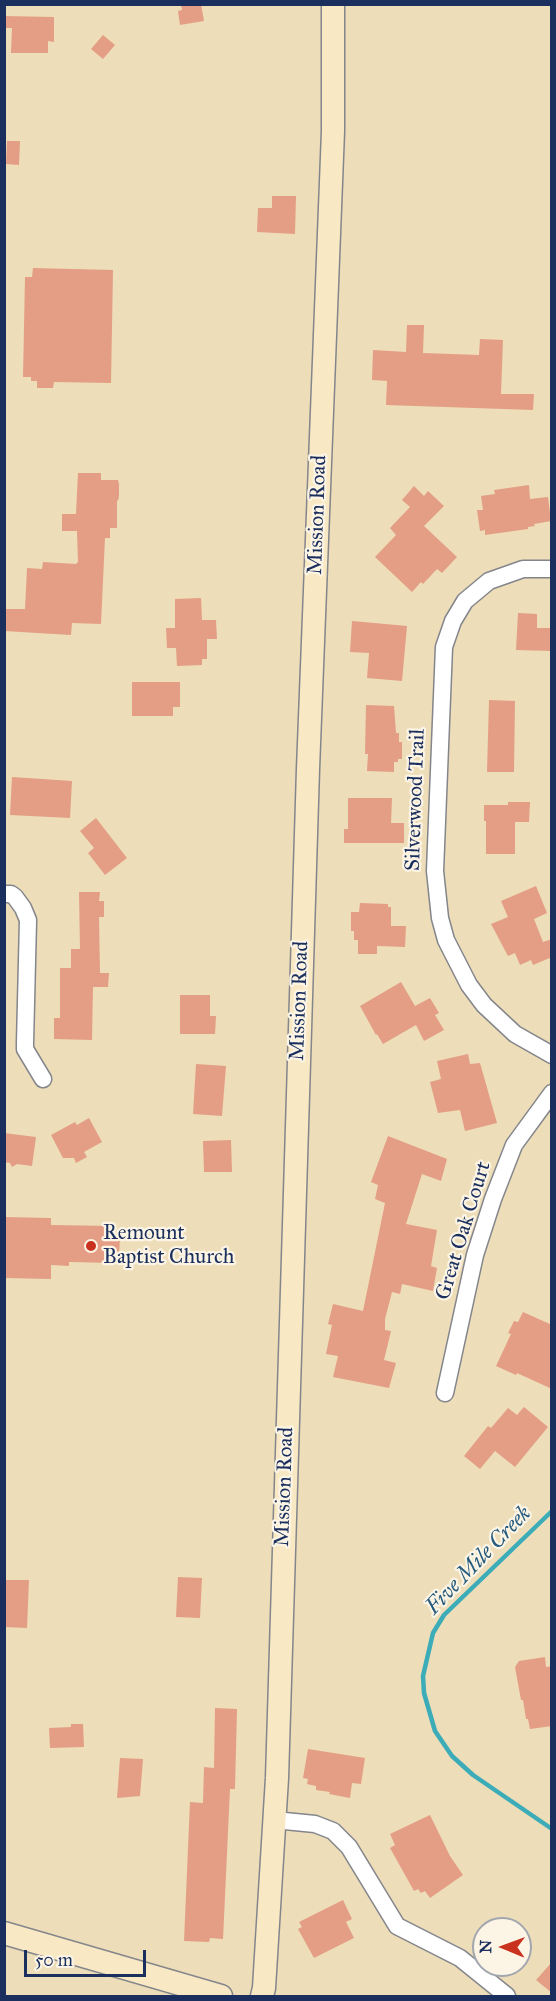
<!DOCTYPE html>
<html>
<head>
<meta charset="utf-8">
<style>
  body { margin:0 }
  #map { position:relative; width:556px; height:2001px; overflow:hidden; background:#edddb9; font-family:"IM FELL Great Primer",serif }
  canvas { display:block }
  .frame { position:absolute; inset:0; border:6px solid #1b2f5e; pointer-events:none }
  .north { position:absolute; left:472px; top:1917px; width:60px; height:60px; box-sizing:border-box; background:#fcf5e5; border:2px solid #a2a6af; border-radius:50%; rotate:271deg; font-size:16px; font-weight:700; line-height:24px; text-align:center; color:#1b2f5e }
  .north::after { content:''; display:block; margin:auto; width:21px; height:27px; background:#c8321e; clip-path:polygon(50% 0,100% 100%,50% 72%,0 100%) }
  .scale { position:absolute; left:24px; top:1950px; width:122px; height:27px; box-sizing:border-box; border:3px solid #1b2f5e; border-top:0; padding-left:8px; font-size:18px; line-height:21px; white-space:nowrap; color:#1b2f5e; -webkit-text-stroke:4px #fcf5e5; paint-order:stroke }
</style>
</head>
<body>
<div id="map">
<canvas width="556" height="2001"></canvas>
<div class="frame"></div>
<div class="north">N</div>
<div class="scale">50 m</div>
</div>
<script>
const ctx = document.querySelector('canvas').getContext('2d');
ctx.lineJoin = 'round';
function shape(rows) {
  const path = new Path2D();
  for (const r of rows) {
    path.moveTo(r[0], r[1]);
    for (let i = 2; i < r.length; i += 2) path.lineTo(r[i], r[i + 1]);
  }
  return path;
}
function strokePath(path, color, width, dash) {
  ctx.strokeStyle = color;
  ctx.lineWidth = width;
  ctx.lineCap = dash ? 'butt' : 'round';
  ctx.setLineDash(dash || []);
  ctx.stroke(path);
}
function fillPath(path, color) {
  ctx.fillStyle = color;
  ctx.fill(path, 'evenodd');
}
function write(font, color, halo, rows, align = 'center') {
  ctx.font = font + ' "IM FELL Great Primer",serif';
  ctx.lineWidth = 4.5;
  ctx.setLineDash([]);
  ctx.textBaseline = 'middle';
  ctx.strokeStyle = halo;
  ctx.fillStyle = color;
  for (const [text, x, y, turn = 0] of rows) {
    ctx.save();
    ctx.translate(x, y);
    ctx.rotate((+turn || 0) * Math.PI / 180);
    ctx.textAlign = isNaN(turn) ? turn : align;
    if (halo) ctx.strokeText(text, 0, 0);
    ctx.fillText(text, 0, 0);
    ctx.restore();
  }
}
strokePath(shape([
  [552,1511,444,1615,433,1633,423,1676,424,1693,435,1731,452,1756,473,1775,552,1829]
]), '#3cacb8', 4.5);
fillPath(shape([
  [181,4,201,4,204,21,180,25,178,11,182,10],
  [4,16,54,17,54,42,48,41,48,53,11,53,12,28,4,28],
  [103,35,115,45,103,59,91,49],
  [7,141,20,141,19,165,6,164],
  [272,196,296,196,295,234,257,232,258,208,272,208],
  [33,268,113,270,111,383,54,382,53,388,37,388,37,381,31,381,31,377,23,377,25,277,32,277],
  [407,325,424,325,423,353,479,355,480,339,503,340,501,394,534,394,533,410,386,405,387,381,372,380,373,350,406,352],
  [78,473,101,473,101,480,118,480,119,484,119,496,118,501,117,500,117,528,110,528,110,538,105,538,101,624,72,623,71,635,4,631,4,609,25,609,27,568,42,569,43,562,76,564,78,562,77,531,62,531,62,514,76,514],
  [529,485,530,499,548,497,551,521,534,524,535,526,528,527,528,529,485,535,485,530,480,531,477,510,483,510,481,496,495,494,494,490],
  [414,486,424,496,428,491,444,506,424,526,457,557,442,573,437,569,423,584,421,582,412,592,375,557,396,535,390,528,410,507,402,500],
  [201,598,202,620,216,620,217,639,207,639,207,659,202,659,202,665,177,666,176,648,167,648,166,628,175,628,175,599],
  [518,613,537,614,537,628,552,628,552,651,516,650],
  [352,621,407,626,402,681,367,678,369,653,350,652],
  [132,682,180,682,180,707,173,707,173,716,132,716],
  [489,700,515,701,514,772,487,772],
  [366,705,394,706,396,733,399,733,399,742,402,742,402,759,398,759,398,762,394,762,394,772,367,771,368,754,365,754],
  [12,777,72,781,70,818,10,815],
  [348,798,392,798,391,823,404,823,404,843,344,843,344,829,348,829],
  [508,802,530,802,529,822,515,822,515,854,486,854,486,821,484,821,484,805,508,805],
  [96,818,127,858,105,875,88,853,94,848,80,831],
  [536,886,547,913,534,919,543,942,552,939,552,957,533,965,531,960,520,965,515,953,508,956,491,924,508,917,501,901],
  [79,892,100,892,99,901,104,901,104,917,99,917,100,973,109,973,108,987,93,987,92,1040,54,1039,54,1018,60,1018,60,968,71,968,71,949,80,949],
  [360,903,388,904,388,907,391,907,391,926,406,926,405,947,377,946,377,954,358,954,358,940,354,940,354,931,351,931,351,912,359,912],
  [401,982,415,1006,430,998,439,1013,435,1015,444,1030,424,1041,416,1025,383,1044,377,1034,376,1035,360,1006],
  [180,995,210,995,210,1016,216,1016,215,1034,180,1034],
  [468,1054,470,1064,480,1063,497,1123,465,1131,460,1110,438,1113,430,1082,441,1079,437,1061],
  [196,1064,226,1066,222,1116,193,1114],
  [89,1118,102,1142,84,1152,87,1157,76,1163,74,1158,63,1158,51,1135,75,1122,77,1125],
  [4,1133,36,1137,32,1166,17,1164,12,1167,10,1163,4,1162],
  [388,1136,447,1159,441,1181,422,1174,406,1224,437,1230,431,1266,437,1268,433,1291,402,1284,400,1294,392,1292,385,1319,385,1330,391,1331,384,1360,396,1363,389,1388,333,1377,338,1356,326,1354,332,1325,328,1324,333,1304,363,1311,385,1203,375,1199,378,1185,371,1182],
  [231,1140,232,1172,204,1172,203,1141],
  [4,1217,51,1218,51,1225,114,1226,114,1237,120,1237,119,1255,114,1255,113,1263,69,1262,69,1266,51,1265,51,1279,4,1278],
  [523,1312,552,1325,552,1389,517,1373,516,1375,496,1366,511,1334,508,1333,514,1321,518,1322],
  [524,1407,548,1427,515,1467,495,1451,480,1469,464,1456,488,1426,491,1428,508,1408,517,1415],
  [178,1577,202,1578,200,1618,176,1617],
  [4,1580,29,1580,27,1628,4,1627],
  [545,1657,546,1667,552,1666,552,1726,530,1729,528,1719,526,1719,523,1700,521,1700,515,1667,519,1661],
  [215,1708,237,1709,235,1789,230,1789,223,1939,210,1938,209,1942,184,1941,190,1802,203,1803,204,1767,214,1768],
  [71,1724,83,1724,84,1747,50,1748,49,1728,71,1727],
  [308,1749,365,1758,361,1784,352,1783,350,1798,329,1794,330,1792,316,1790,316,1786,307,1784,308,1779,303,1778],
  [120,1758,143,1759,140,1796,117,1798],
  [430,1815,450,1856,463,1875,430,1898,425,1891,421,1893,418,1889,414,1891,390,1848,395,1845,390,1834],
  [343,1900,352,1919,346,1922,354,1938,314,1958,298,1929,302,1927,299,1922],
  [552,1962,552,1993,536,1980]
]), '#e49e85');
const street = shape([
  [552,569,523,569,489,581,465,601,453,621,444,647,435,871,440,918,446,940,469,985,484,1005,515,1034,552,1055],
  [4,894,11,894,15,897,23,908,28,920,25,1043,25,1049,43,1079],
  [445,1393,475,1255,493,1199,514,1145,552,1093],
  [274,1820,315,1824,333,1831,349,1847,397,1926,460,1958,507,1996]
]);
const secondary = shape([
  [4,1933,221,1996],
  [262,1996,264,1988,277,1778,308,769,333,131,333,4]
]);
strokePath(street, '#84868c', 19);
strokePath(secondary, '#84868c', 25);
strokePath(street, '#fff', 16);
strokePath(secondary, '#f8e8c3', 22);
for (const [x, y, r, color] of [
  [91,1246,6,"#c8321e"]
]) {
  const dot = new Path2D();
  dot.arc(x, y, r, 0, 2 * Math.PI);
  ctx.fillStyle = color;
  ctx.fill(dot);
  strokePath(dot, '#fcf5e5', 2);
}
write('21px', '#1b2f5e', '#fcf5e5', [
  ["Mission Road",318,515,-88],
  ["Silverwood Trail",416,800,-88],
  ["Mission Road",300,1001,-88],
  ["Great Oak Court",464,1231,-73],
  ["Mission Road",285,1487,-88]
]);
write('21px', '#1b2f5e', '#fcf5e5', [
  ["Remount",103,1234],
  ["Baptist Church",103,1258]
], 'left');
write('italic 22px', '#275b7e', '#fcf5e5', [
  ["Five Mile Creek",479,1561,-46]
]);
</script>
</body>
</html>
